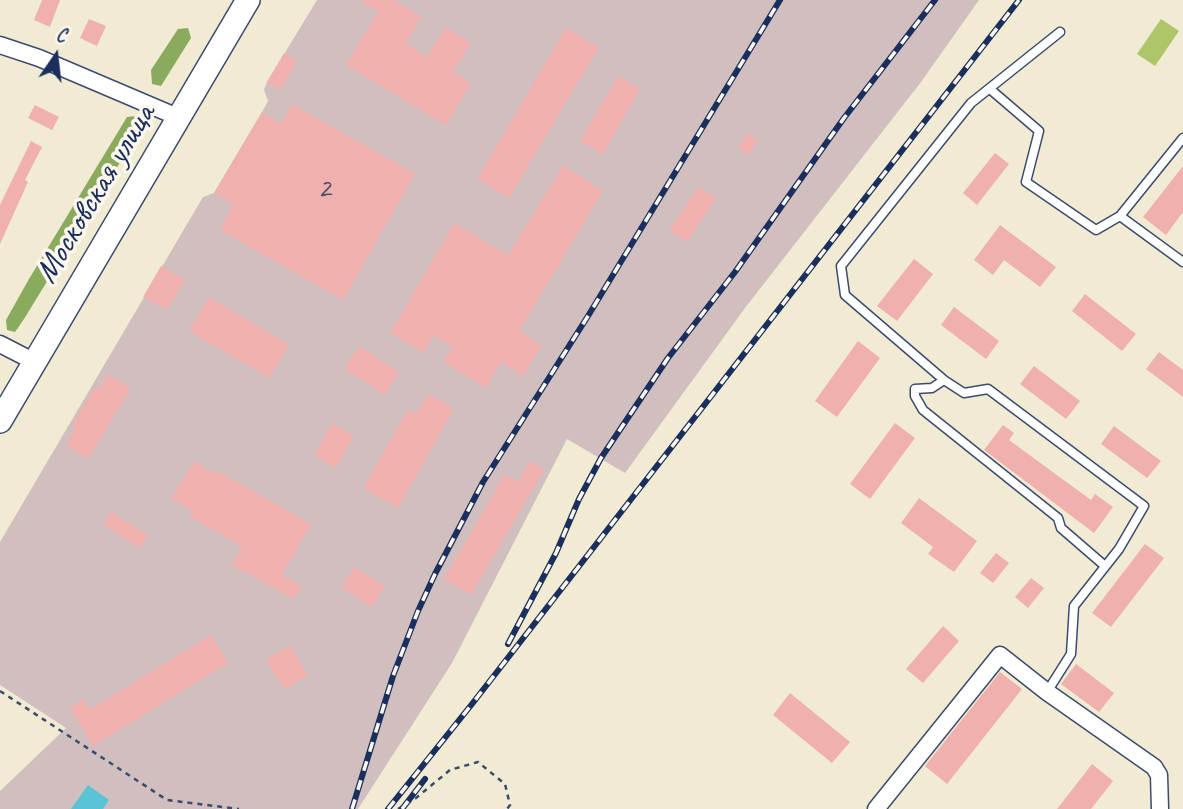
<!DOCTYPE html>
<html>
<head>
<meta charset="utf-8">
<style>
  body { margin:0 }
  #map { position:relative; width:1183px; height:809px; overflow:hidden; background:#f1ebd3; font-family:Caveat,sans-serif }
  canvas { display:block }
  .north { position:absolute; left:21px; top:21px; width:70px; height:70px; -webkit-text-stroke:5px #fbf7ec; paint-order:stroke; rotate:14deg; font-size:19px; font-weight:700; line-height:28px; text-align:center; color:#1b2f5e }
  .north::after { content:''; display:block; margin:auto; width:24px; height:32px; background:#1b2f5e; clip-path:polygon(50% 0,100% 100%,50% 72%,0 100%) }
</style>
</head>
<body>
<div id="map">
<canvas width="1183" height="809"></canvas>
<div class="north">С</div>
</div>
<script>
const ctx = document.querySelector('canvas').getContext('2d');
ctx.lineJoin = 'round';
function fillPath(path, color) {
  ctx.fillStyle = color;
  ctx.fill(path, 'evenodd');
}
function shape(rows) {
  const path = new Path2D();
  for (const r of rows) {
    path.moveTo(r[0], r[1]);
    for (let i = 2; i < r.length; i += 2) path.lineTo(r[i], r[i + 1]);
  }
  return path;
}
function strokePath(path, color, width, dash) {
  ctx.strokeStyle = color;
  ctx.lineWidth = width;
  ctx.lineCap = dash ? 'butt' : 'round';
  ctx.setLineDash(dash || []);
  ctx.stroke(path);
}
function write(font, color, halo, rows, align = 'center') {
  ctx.font = font + ' Caveat,sans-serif';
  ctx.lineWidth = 7;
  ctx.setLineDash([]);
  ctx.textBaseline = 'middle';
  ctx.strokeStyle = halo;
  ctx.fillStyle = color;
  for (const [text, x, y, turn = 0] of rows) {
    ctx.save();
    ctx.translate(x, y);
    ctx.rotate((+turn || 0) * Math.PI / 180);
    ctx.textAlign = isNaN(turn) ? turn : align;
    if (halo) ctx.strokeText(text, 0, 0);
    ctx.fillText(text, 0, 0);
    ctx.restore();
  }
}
fillPath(shape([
  [317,0,979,0,921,82,745,308,625,473,567,439,452,663,358,809,0,809,0,791,66,728,0,685,0,542,203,197,214,193,262,112,268,101,264,90,267,82]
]), '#d1bfbf');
fillPath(shape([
  [1161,19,1179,31,1155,66,1137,54]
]), '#aec56a');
fillPath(shape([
  [188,28,191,38,161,86,152,84,151,70,178,29],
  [136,116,140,118,138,133,24,319,15,332,7,330,6,320,29,279,127,117]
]), '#8aaa5e');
fillPath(shape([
  [88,785,109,800,103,809,71,809]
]), '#5ac4d6');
fillPath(shape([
  [42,0,60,0,50,27,34,20],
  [359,0,393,0,421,16,406,44,427,56,445,27,471,43,453,72,471,83,446,125,346,65,378,11],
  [89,19,106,26,97,46,80,38],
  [566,28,599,47,509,198,477,179],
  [284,53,297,61,280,90,267,82],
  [618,76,640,89,603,154,580,141],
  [292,104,415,174,343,300,220,230,233,204,214,193,262,112,281,124],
  [35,105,59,117,52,130,28,118],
  [748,133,758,141,748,155,738,147],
  [31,141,42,147,25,180,28,182,0,244,0,205],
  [995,153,1009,164,977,205,963,193],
  [563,165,603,191,519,331,542,345,523,376,501,362,486,388,443,362,453,347,433,336,424,353,390,333,454,223,508,255],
  [1183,166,1183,212,1166,235,1143,217],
  [698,187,716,198,687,242,669,230],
  [1000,225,1056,267,1040,287,1004,260,993,275,974,260],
  [914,259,933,274,897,321,877,306],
  [161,266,185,280,167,310,143,297],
  [1085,294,1136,334,1122,351,1072,311],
  [209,297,289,345,269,378,189,331],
  [954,307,999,341,986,359,941,325],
  [858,341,880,358,837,417,815,401],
  [359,346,399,372,385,395,344,369],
  [1159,352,1183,370,1183,397,1146,369],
  [1034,366,1080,401,1066,419,1020,384],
  [108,374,131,388,88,459,66,445,76,428,72,425,96,386,100,388],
  [428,394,454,409,398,508,363,488,408,409,416,414],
  [332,423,354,436,336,468,314,455],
  [895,423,915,438,870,499,850,484],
  [1003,425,1014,433,1009,440,1091,500,1095,494,1113,507,1094,533,984,450],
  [1114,426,1161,461,1147,478,1101,444],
  [194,461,214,474,216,470,311,524,282,575,302,586,294,599,231,565,242,547,189,516,192,511,171,498],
  [530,461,544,470,471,595,444,579,505,474,518,482],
  [919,498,977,541,954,572,928,554,933,547,901,523],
  [111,512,148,535,140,548,103,525],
  [1145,544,1164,558,1111,627,1092,613],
  [996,553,1009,563,993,583,980,573],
  [354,567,385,586,372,607,341,588],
  [1031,578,1044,588,1028,608,1015,597],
  [943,626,959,641,923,683,906,669],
  [211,635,228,663,93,746,70,708,83,699,90,709],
  [290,645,308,675,284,690,266,659],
  [1076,664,1114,693,1099,712,1061,684],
  [1000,672,1022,689,947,784,925,766],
  [790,693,850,742,832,763,773,715],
  [1092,764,1113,781,1091,809,1057,809]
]), '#f0b0ad');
const service = shape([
  [990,89,1039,131,1026,182,1096,230,1120,216],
  [1183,138,1120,216,1183,262],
  [944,380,932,388,915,389,915,396,923,410,1058,518,1061,528,1105,566],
  [1047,692,1071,654,1074,606,1119,549,1144,506,988,389,964,393,944,380,845,295,841,266,971,103,1060,32]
]);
const minor = shape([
  [0,45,39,58,180,118],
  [0,344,35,362],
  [876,809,1000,655,1047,692,1154,767,1159,775,1160,809]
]);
const secondary = shape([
  [0,421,248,0]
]);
strokePath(service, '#3b4b70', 11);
strokePath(minor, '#3b4b70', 19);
strokePath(secondary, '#3b4b70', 26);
strokePath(shape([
  [0,691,167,800,239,809],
  [398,809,416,798,450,770,478,762,505,784,510,805,507,809]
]), '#3b4b70', 2.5, [5, 5]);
strokePath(service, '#fff', 8);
strokePath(minor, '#fff', 16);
strokePath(secondary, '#fff', 23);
const rail = shape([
  [508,644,556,553,579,499,601,458,668,358,735,272,844,118,935,0],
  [352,809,393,676,418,611,435,574,483,482,588,316,780,0],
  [388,809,472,704,1019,0],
  [402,809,425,779]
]);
strokePath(rail, '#1b2f5e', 6);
strokePath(rail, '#fbf7ec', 3.5, [10]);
write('30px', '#504f72', null, [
  ["2",324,189]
]);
write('33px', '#1b2f5e', '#fbf7ec', [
  ["Московская улица",96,194,-59]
]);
</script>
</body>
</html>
